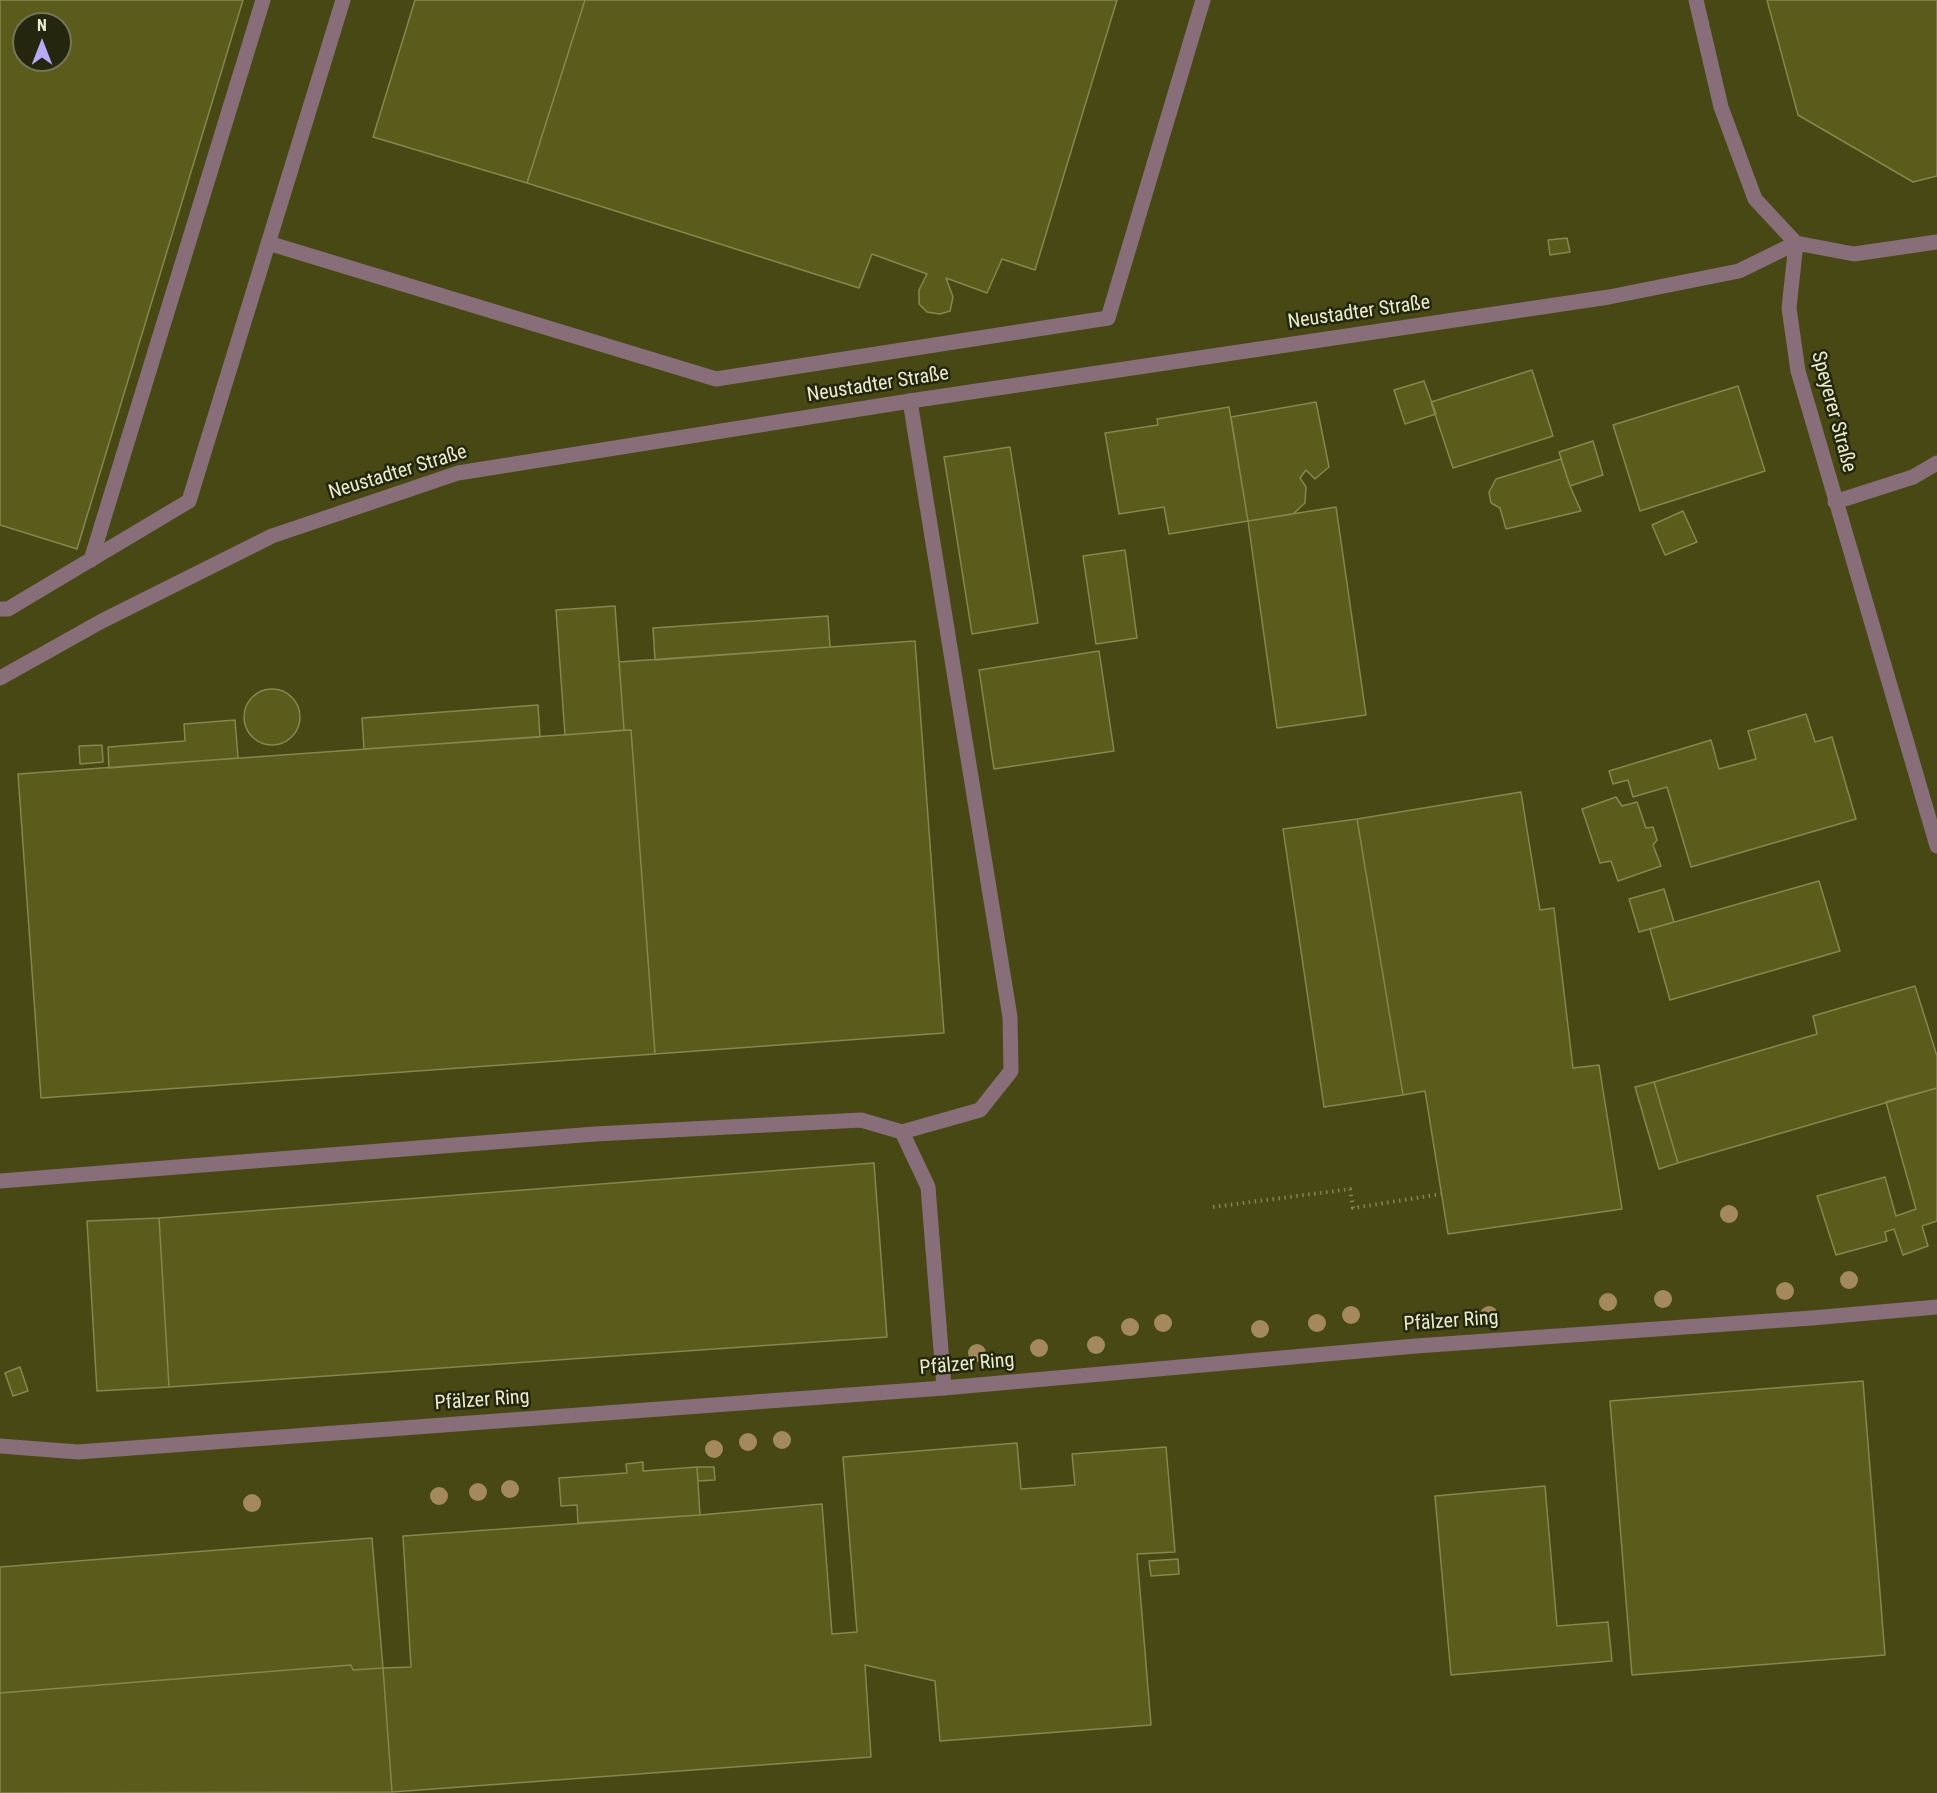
<!DOCTYPE html>
<html>
<head>
<meta charset="utf-8">
<style>
  body { margin:0 }
  #map { position:relative; width:1937px; height:1793px; overflow:hidden; background:#404100; font-family:"Roboto Condensed",sans-serif }
  canvas { display:block }
  .north { position:absolute; left:12px; top:12px; width:60px; height:60px; box-sizing:border-box; background:#25260e; border:2px solid #74755b; border-radius:50%; rotate:0deg; font-size:16px; font-weight:700; line-height:24px; text-align:center; color:#eaecce }
  .north::after { content:''; display:block; margin:auto; width:21px; height:27px; background:#b7abf8; clip-path:polygon(50% 0,100% 100%,50% 72%,0 100%) }
</style>
</head>
<body>
<div id="map">
<canvas width="1937" height="1793"></canvas>
<div class="north">N</div>
</div>
<script>
const ctx = document.querySelector('canvas').getContext('2d');
ctx.lineJoin = 'round';
function fillPath(path, color) {
  ctx.fillStyle = color;
  ctx.fill(path, 'evenodd');
}
function shape(rows) {
  const path = new Path2D();
  for (const r of rows) {
    if (r.length === 3) {
      path.moveTo(r[0] + r[2], r[1]);
      path.arc(r[0], r[1], r[2], 0, 2 * Math.PI);
      continue;
    }
    path.moveTo(r[0], r[1]);
    for (let i = 2; i < r.length; i += 2) path.lineTo(r[i], r[i + 1]);
  }
  return path;
}
function strokePath(path, color, width, dash) {
  ctx.strokeStyle = color;
  ctx.lineWidth = width;
  ctx.lineCap = dash ? 'butt' : 'round';
  ctx.setLineDash(dash || []);
  ctx.stroke(path);
}
function write(font, color, halo, rows, align = 'center') {
  ctx.font = font + ' "Roboto Condensed",sans-serif';
  ctx.lineWidth = 5;
  ctx.setLineDash([]);
  ctx.textBaseline = 'middle';
  ctx.strokeStyle = halo;
  ctx.fillStyle = color;
  for (const [text, x, y, turn = 0] of rows) {
    ctx.save();
    ctx.translate(x, y);
    ctx.rotate((+turn || 0) * Math.PI / 180);
    ctx.textAlign = isNaN(turn) ? turn : align;
    if (halo) ctx.strokeText(text, 0, 0);
    ctx.fillText(text, 0, 0);
    ctx.restore();
  }
}
fillPath(shape([
  [0,0,1937,0,1937,1793,0,1793],
  [24,24,60,24,60,60,24,60]
]), '#474813');
const building = shape([
  [0,0,243,0,77,549,0,525,0,0],
  [24,24,60,24,60,60,24,60,24,24],
  [415,0,585,0,527,183,373,137,415,0],
  [585,0,1117,0,1035,270,1002,259,987,293,946,278,953,297,950,311,940,314,927,312,919,304,919,290,927,274,872,254,859,288,527,183,585,0],
  [1767,0,1937,0,1937,176,1913,182,1798,115,1767,0],
  [1567,238,1570,252,1550,255,1548,240,1567,238],
  [1532,370,1553,436,1453,468,1431,402,1532,370],
  [1424,381,1436,414,1405,424,1394,390,1424,381],
  [1738,386,1765,471,1640,511,1613,425,1738,386],
  [1316,402,1329,467,1315,479,1306,470,1300,478,1306,487,1305,503,1293,514,1248,521,1231,417,1316,402],
  [1229,407,1248,521,1169,534,1164,507,1119,514,1105,433,1158,425,1157,419,1229,407],
  [1593,441,1603,475,1570,486,1559,452,1593,441],
  [1010,447,1038,623,972,634,944,457,1010,447],
  [1561,459,1570,486,1581,511,1506,529,1500,508,1491,503,1489,492,1496,479,1561,459],
  [1336,507,1366,715,1277,728,1248,521,1336,507],
  [1683,511,1697,542,1665,555,1652,525,1683,511],
  [1125,550,1137,638,1096,644,1083,556,1125,550],
  [615,606,624,730,565,735,556,610,615,606],
  [828,616,830,647,655,660,653,628,828,616],
  [915,641,944,1033,655,1054,631,730,624,730,619,662,915,641],
  [1099,651,1114,751,994,769,979,670,1099,651],
  [272,717,28],
  [538,705,540,737,364,749,362,718,538,705],
  [1806,714,1815,742,1832,737,1856,819,1691,867,1667,787,1633,797,1628,780,1613,784,1609,771,1711,740,1719,769,1756,759,1748,731,1806,714],
  [235,720,238,758,109,768,108,747,185,741,184,724,235,720],
  [631,730,655,1054,41,1098,18,774,631,730],
  [102,745,103,762,80,764,79,746,102,745],
  [1521,792,1540,910,1554,908,1573,1068,1599,1065,1622,1209,1448,1234,1425,1091,1403,1095,1357,819,1521,792],
  [1616,797,1622,806,1637,802,1646,828,1653,827,1657,840,1653,845,1661,866,1618,881,1611,861,1600,863,1582,809,1616,797],
  [1357,819,1403,1095,1324,1107,1283,829,1357,819],
  [1819,881,1840,951,1670,1000,1650,929,1819,881],
  [1664,889,1674,922,1639,932,1629,899,1664,889],
  [1915,986,1937,1056,1937,1088,1678,1163,1654,1082,1817,1034,1813,1016,1915,986],
  [1654,1082,1678,1163,1659,1169,1635,1087,1654,1082],
  [1937,1088,1937,1221,1922,1226,1928,1246,1903,1255,1894,1229,1885,1232,1887,1241,1836,1255,1817,1196,1885,1177,1896,1216,1916,1209,1886,1102,1937,1088],
  [874,1163,887,1337,169,1387,159,1218,874,1163],
  [159,1218,169,1387,97,1391,87,1221,159,1218],
  [20,1367,28,1391,13,1396,5,1373,20,1367],
  [1863,1381,1885,1655,1632,1675,1610,1401,1863,1381],
  [1017,1443,1021,1489,1075,1485,1072,1454,1166,1447,1175,1552,1137,1554,1151,1725,940,1741,935,1681,865,1665,871,1757,392,1792,383,1668,411,1667,403,1536,700,1515,822,1504,832,1634,857,1632,843,1457,1017,1443],
  [643,1462,643,1471,697,1467,700,1515,578,1523,577,1505,561,1506,559,1478,627,1473,626,1464,643,1462],
  [697,1467,714,1467,715,1480,698,1481,697,1467],
  [1545,1486,1557,1626,1608,1622,1612,1661,1451,1675,1435,1496,1545,1486],
  [372,1538,383,1668,353,1670,351,1665,0,1693,0,1567,372,1538],
  [1178,1559,1179,1574,1151,1576,1149,1561,1178,1559],
  [351,1665,353,1670,383,1668,392,1792,0,1793,0,1693,351,1665]
]);
fillPath(building, '#5b5c1c');
strokePath(building, '#85874d', 1.5);
strokePath(shape([
  [1213,1207,1350,1189,1353,1208,1441,1194]
]), '#838551', 4, [1.5, 4.5]);
strokePath(shape([
  [268,243,716,379,1108,318,1203,0],
  [1835,502,1913,477,1937,463],
  [91,560,263,0],
  [0,609,8,609,189,501,343,0],
  [902,1132,980,1110,1011,1071,1010,1017,910,401],
  [0,1181,595,1134,861,1120,902,1132,928,1187,944,1388]
]), '#886e79', 15);
strokePath(shape([
  [1696,0,1721,107,1755,199,1796,243,1789,308,1798,371,1937,846],
  [1796,243,1854,254,1937,242],
  [0,678,102,621,272,536,458,473,910,401,1609,297,1739,271,1796,243],
  [0,1446,78,1452,944,1388,1416,1346,1812,1318,1937,1307]
]), '#886e79', 15);
ctx.fillStyle = '#a4895c';
for (const [x, y] of [
  [1729,1214],
  [1849,1280],
  [1785,1291],
  [1663,1299],
  [1608,1302],
  [1351,1315],
  [1489,1315],
  [1163,1323],
  [1317,1323],
  [1130,1327],
  [1260,1329],
  [1096,1345],
  [1039,1348],
  [977,1353],
  [782,1440],
  [748,1442],
  [714,1449],
  [510,1489],
  [478,1492],
  [439,1496],
  [252,1503]
]) {
  ctx.beginPath();
  ctx.arc(x, y, 9, 0, 2 * Math.PI);
  ctx.fill();
}
write('20px', '#eaecce', '#25260e', [
  ["Neustadter Straße",1359,313,-8],
  ["Neustadter Straße",878,385,-9],
  ["Speyerer Straße",1833,412,75],
  ["Neustadter Straße",398,473,-17],
  ["Pfälzer Ring",1451,1322,-4],
  ["Pfälzer Ring",967,1365,-5],
  ["Pfälzer Ring",482,1401,-4]
]);
</script>
</body>
</html>
